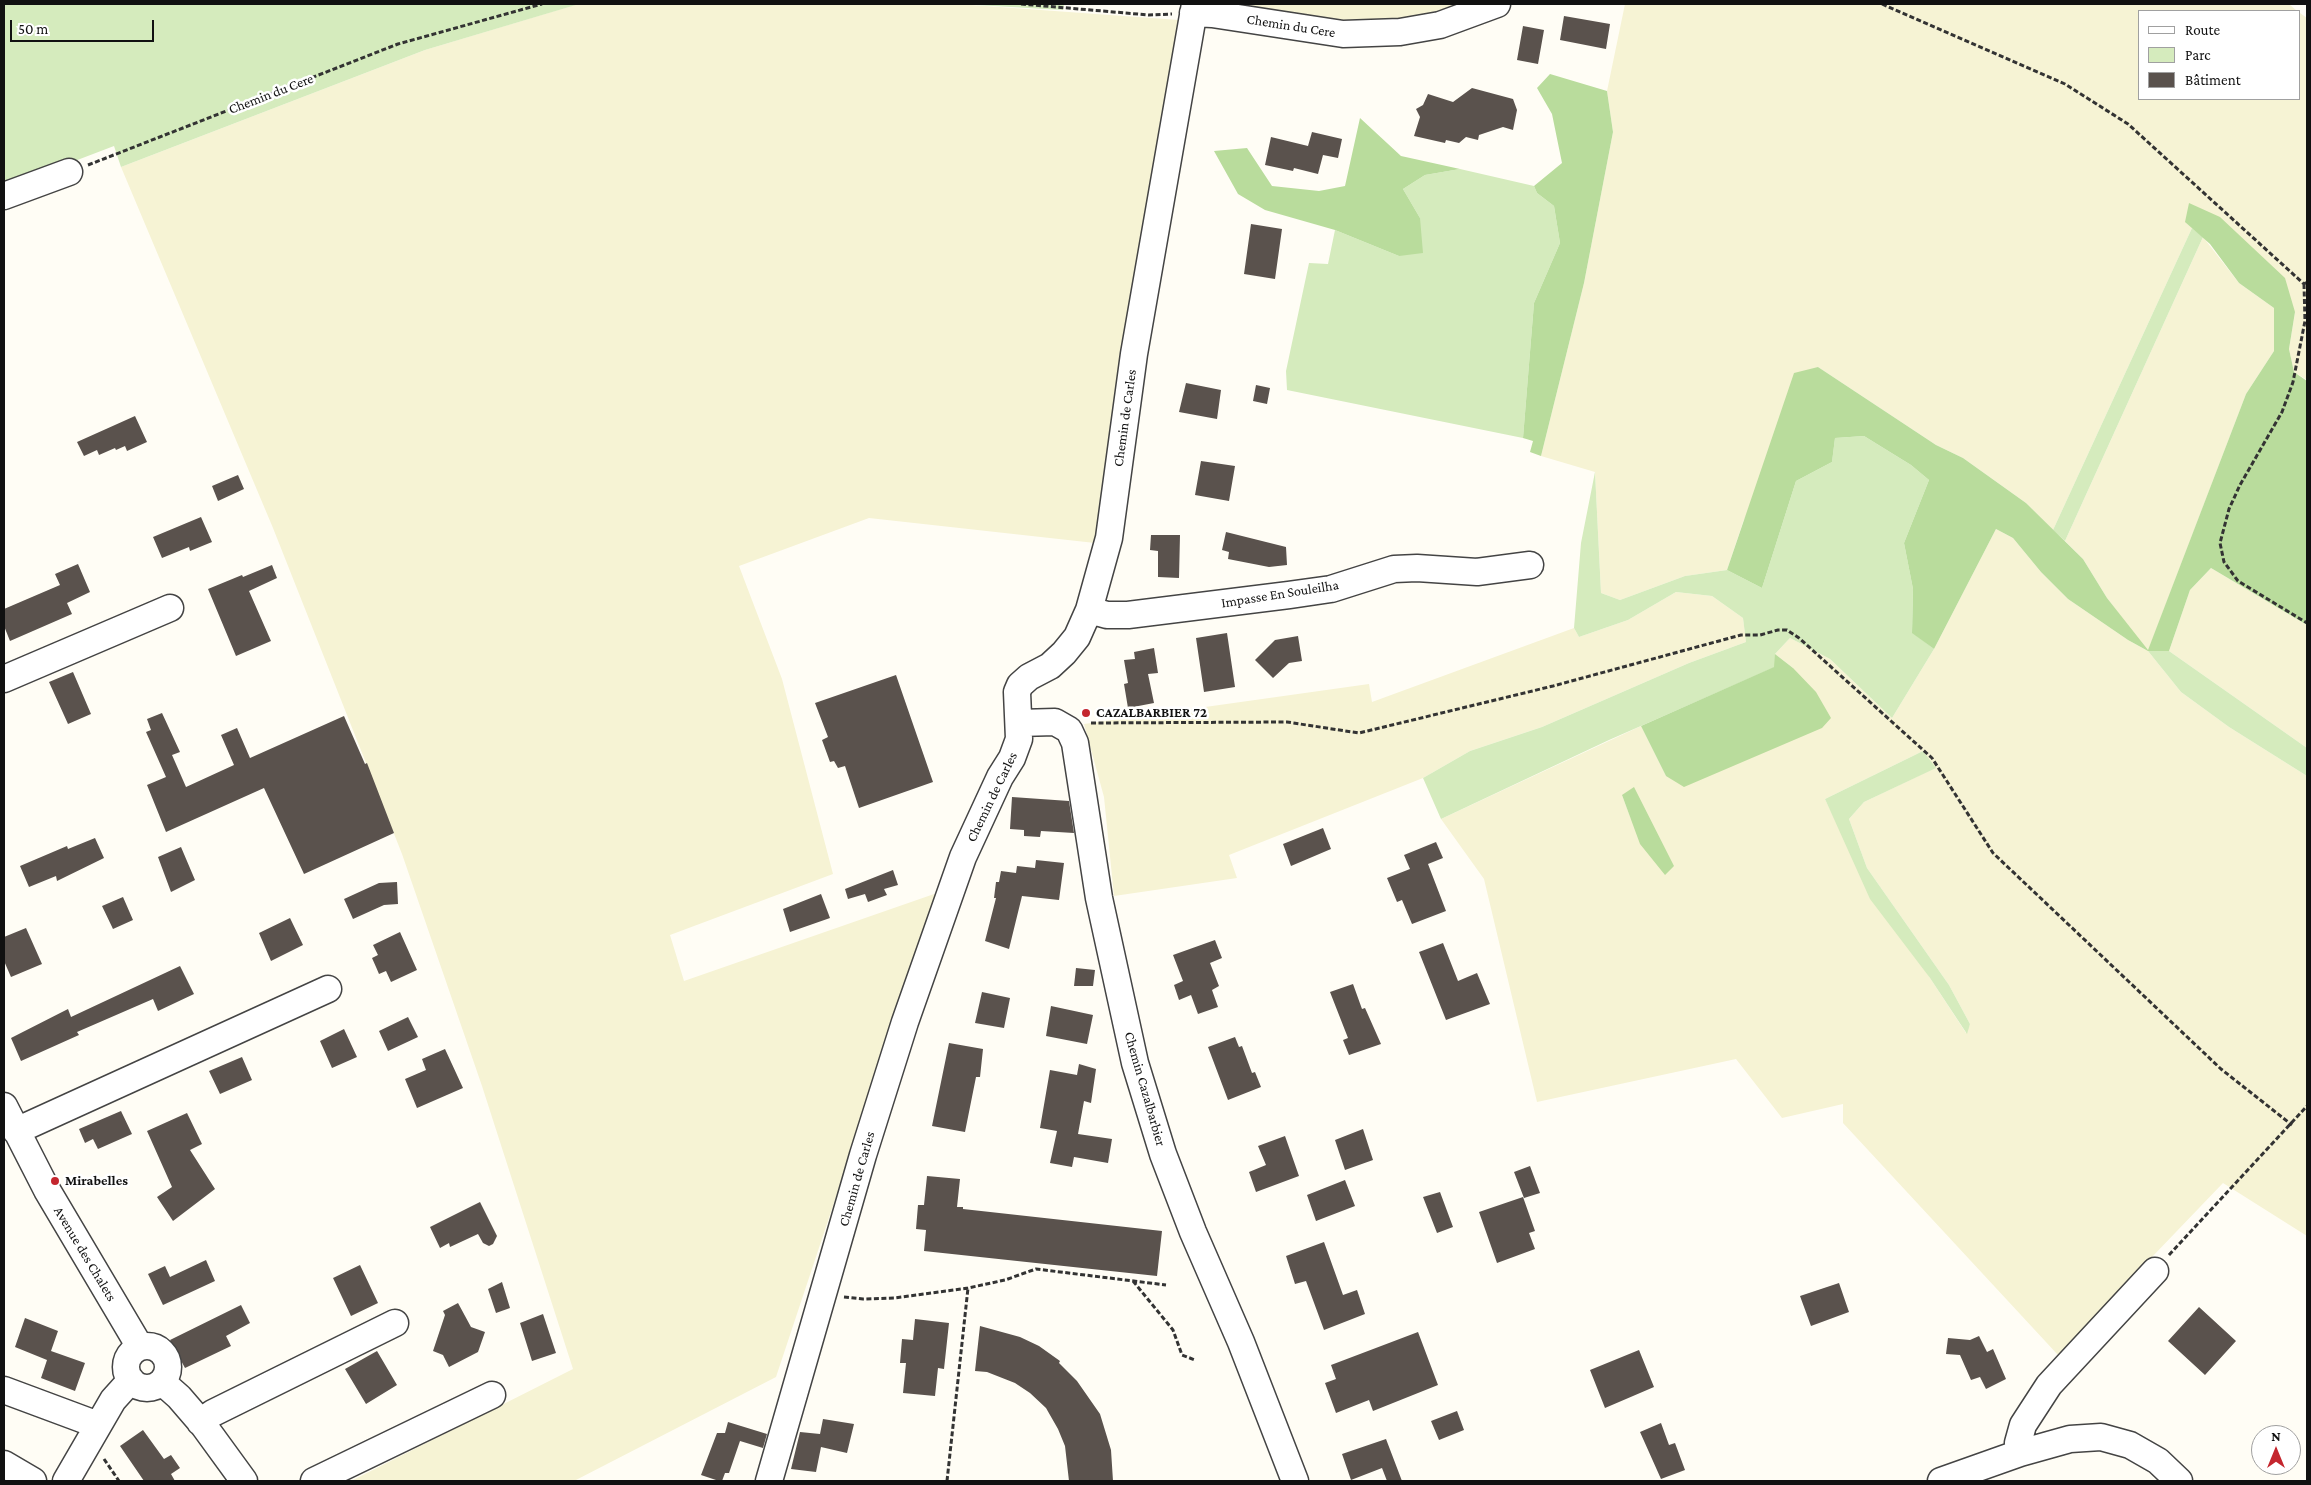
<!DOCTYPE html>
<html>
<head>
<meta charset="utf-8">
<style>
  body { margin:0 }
  #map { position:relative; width:2311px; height:1485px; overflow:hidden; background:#fffdf5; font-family:"Crimson Pro",serif }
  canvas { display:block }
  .frame { position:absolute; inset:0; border:5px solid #111; pointer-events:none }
  .legend { position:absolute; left:2138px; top:10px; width:162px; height:90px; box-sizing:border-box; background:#fff; border:1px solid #a0a0a0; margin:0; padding:6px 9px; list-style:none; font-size:15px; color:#111 }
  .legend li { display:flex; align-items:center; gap:10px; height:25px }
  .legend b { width:25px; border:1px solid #a0a0a0 }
  .north { position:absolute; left:2251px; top:1425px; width:50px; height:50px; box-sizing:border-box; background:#fff; border:1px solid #a0a0a0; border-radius:50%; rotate:0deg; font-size:14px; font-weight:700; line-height:20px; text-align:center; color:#111 }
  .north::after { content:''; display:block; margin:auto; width:18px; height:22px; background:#c4262e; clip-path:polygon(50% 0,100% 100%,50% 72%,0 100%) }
  .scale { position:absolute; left:10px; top:20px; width:144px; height:22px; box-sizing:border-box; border:2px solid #111; border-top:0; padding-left:6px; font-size:15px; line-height:18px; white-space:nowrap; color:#111; -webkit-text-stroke:4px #fff; paint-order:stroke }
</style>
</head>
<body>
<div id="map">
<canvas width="2311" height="1485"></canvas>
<div class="frame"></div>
<ul class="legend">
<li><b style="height:6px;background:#fff"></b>Route</li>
<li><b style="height:14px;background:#d5ebbd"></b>Parc</li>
<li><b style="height:14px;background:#5a524d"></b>Bâtiment</li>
</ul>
<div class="north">N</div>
<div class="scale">50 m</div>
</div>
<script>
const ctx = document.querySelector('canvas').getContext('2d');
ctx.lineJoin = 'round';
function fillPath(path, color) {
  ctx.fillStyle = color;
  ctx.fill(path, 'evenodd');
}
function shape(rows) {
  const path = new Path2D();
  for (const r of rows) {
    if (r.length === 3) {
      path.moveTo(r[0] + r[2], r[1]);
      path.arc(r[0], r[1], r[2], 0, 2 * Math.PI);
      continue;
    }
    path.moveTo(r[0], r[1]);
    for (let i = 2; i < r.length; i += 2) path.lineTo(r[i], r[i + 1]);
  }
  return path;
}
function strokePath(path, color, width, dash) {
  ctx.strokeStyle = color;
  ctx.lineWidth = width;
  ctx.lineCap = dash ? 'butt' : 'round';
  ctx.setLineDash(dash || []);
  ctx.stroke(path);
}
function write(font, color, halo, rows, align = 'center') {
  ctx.font = font + ' "Crimson Pro",serif';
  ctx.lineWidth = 5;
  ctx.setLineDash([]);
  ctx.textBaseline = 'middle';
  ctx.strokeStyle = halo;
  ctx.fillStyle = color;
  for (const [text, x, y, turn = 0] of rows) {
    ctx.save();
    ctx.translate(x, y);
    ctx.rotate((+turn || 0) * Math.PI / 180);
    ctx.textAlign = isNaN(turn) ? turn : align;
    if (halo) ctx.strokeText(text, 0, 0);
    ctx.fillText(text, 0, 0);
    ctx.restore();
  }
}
fillPath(shape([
  [578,4,958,4,1179,20,1095,543,869,518,739,566,782,679,833,874,670,935,684,981,937,893,776,1377,574,1481,351,1481,573,1369,482,1086,402,854,273,528,121,167,425,50],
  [1234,4,1466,4,1408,18,1366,24],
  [1625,4,2289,4,2297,11,2140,11,2140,99,2300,99,2300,13,2307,18,2307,380,2294,372,2289,349,2295,312,2185,222,2192,228,2053,530,2026,503,1963,458,1936,445,1818,367,1743,522,1727,570,1685,576,1620,600,1601,593,1595,472,1541,456,1584,283,1613,132,1607,91],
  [2203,237,2239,283,2274,308,2274,351,2246,394,2148,651,2181,692,2229,727,2307,776,2307,1236,2223,1183,2058,1355,1843,1123,1843,1104,1782,1118,1736,1059,1537,1102,1484,879,1441,819,1641,726,1666,776,1793,668,1775,654,1790,638,1830,659,1892,718,1934,649,1996,529,2013,538,2041,572,2068,599,2128,640,2146,650,2107,598,2083,559,2065,541],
  [1923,751,1935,768,1864,802,1849,819,1867,868,1949,985,1970,1024,1966,1033,1930,978,1841,832,1825,799],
  [1622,795,1658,838,1673,866,1631,819],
  [2211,568,2307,625,2307,748,2169,651,2190,590],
  [1676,592,1712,596,1743,618,1746,642,1689,663,1542,727,1470,751,1423,778,1229,855,1237,878,1114,896,1104,797,1084,724,1369,684,1372,702,1574,628,1579,637,1628,620]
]), '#f6f3d4');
fillPath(shape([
  [4,4,579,4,425,50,121,167,114,146,4,188],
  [958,4,1064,4,1063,10],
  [1460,169,1534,186,1537,193,1554,206,1560,243,1534,303,1523,438,1287,390,1286,371,1309,263,1328,264,1335,230,1399,256,1420,218,1403,189,1425,175],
  [2192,228,2203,237,2065,541,2053,530],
  [1864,436,1911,465,1929,480,1904,543,1913,589,1912,632,1934,649,1892,718,1830,659,1790,638,1775,654,1775,667,1609,740,1441,819,1423,778,1470,751,1542,727,1689,663,1746,642,1743,618,1712,596,1676,592,1628,620,1579,637,1574,628,1581,543,1595,472,1601,593,1620,600,1685,576,1727,570,1762,588,1796,481,1832,462,1835,438],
  [2148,651,2169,651,2307,748,2307,776,2229,727,2181,692],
  [1923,751,1936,768,1864,802,1849,819,1867,868,1949,985,1970,1024,1967,1034,1930,978,1870,899,1825,799]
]), '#d5ebbd');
fillPath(shape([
  [1550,74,1607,91,1613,132,1584,283,1541,456,1530,452,1533,441,1523,438,1534,303,1560,243,1554,206,1537,193,1534,186,1562,163,1552,114,1537,88],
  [1360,118,1401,156,1460,169,1425,175,1403,189,1420,218,1423,253,1399,256,1335,230,1265,210,1238,194,1214,151,1247,148,1272,186,1319,191,1345,186],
  [2189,203,2220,217,2285,278,2295,312,2289,349,2294,372,2307,381,2307,625,2211,568,2190,590,2169,651,2148,651,2128,640,2068,599,2041,572,2013,538,1996,529,1934,649,1912,633,1913,589,1904,543,1929,480,1911,465,1864,436,1835,438,1832,462,1796,481,1762,588,1727,570,1794,373,1818,367,1936,445,1963,458,2026,503,2083,559,2107,598,2148,650,2246,394,2274,351,2274,308,2239,283,2210,244,2185,222],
  [1775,654,1793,668,1816,692,1831,718,1822,728,1684,787,1666,776,1641,726,1774,667],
  [1634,787,1674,866,1665,875,1640,844,1622,795]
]), '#b9dc9c');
fillPath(shape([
  [1564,16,1610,24,1606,49,1560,40],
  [1523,26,1544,30,1538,64,1517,60],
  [1472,88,1513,99,1517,110,1513,130,1503,127,1479,135,1478,140,1466,137,1459,143,1446,140,1445,143,1414,136,1420,117,1416,109,1423,105,1428,94,1453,102],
  [1312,132,1342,139,1338,158,1323,155,1318,174,1294,168,1293,171,1265,165,1271,137,1308,146],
  [1251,224,1282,229,1275,279,1244,274],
  [1186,383,1221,390,1217,419,1179,412],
  [1256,385,1270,388,1267,404,1253,401],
  [135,416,147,442,127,451,125,446,116,450,115,448,99,455,97,450,84,456,77,442],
  [1201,461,1235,466,1229,501,1195,495],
  [238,475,244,489,218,501,212,486],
  [201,517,212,542,190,551,189,547,162,558,153,537],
  [1226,532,1286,547,1287,565,1269,567,1228,559,1229,552,1222,550],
  [1151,535,1180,535,1179,578,1158,577,1158,551,1150,550],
  [78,564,90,592,67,603,72,614,10,641,4,626,4,609,60,585,55,574],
  [272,565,277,578,249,591,271,641,236,656,208,589,242,575,243,577],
  [1227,633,1235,687,1204,692,1196,638],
  [1298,636,1302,661,1289,663,1273,678,1255,660,1275,640],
  [1154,648,1158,673,1148,674,1154,703,1128,708,1124,684,1128,683,1124,660,1135,659,1134,652],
  [73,672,91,714,68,724,49,682],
  [896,675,933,782,859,808,845,766,838,768,834,761,830,762,822,740,828,737,815,703],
  [162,713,180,752,172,755,186,787,234,765,221,735,237,728,250,758,344,716,365,764,367,763,394,833,304,874,264,788,166,832,147,785,166,777,146,732,151,730,147,719],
  [1012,797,1069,801,1074,833,1041,831,1040,837,1024,836,1024,830,1010,829],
  [1323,828,1331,849,1291,866,1283,844],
  [95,838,104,858,57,881,56,876,29,887,20,866,67,846,68,849],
  [1436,842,1443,858,1428,864,1446,911,1412,924,1402,900,1397,902,1387,878,1410,869,1404,855],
  [181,847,195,880,171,892,158,857],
  [1036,860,1064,863,1059,900,1022,896,1009,949,985,941,996,898,994,898,996,882,999,882,1001,871,1016,873,1017,866,1035,868],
  [893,870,898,885,884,889,887,895,868,902,865,894,848,899,845,889],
  [397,882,398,904,384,905,353,919,344,899,379,883],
  [821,894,830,918,790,932,783,909],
  [123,897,133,920,113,929,102,906],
  [290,918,303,945,271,961,259,933],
  [26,928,42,964,11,977,4,961,4,937],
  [400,932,417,970,391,982,386,971,379,974,376,967,372,958,378,955,373,945],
  [1215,940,1222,958,1210,963,1219,986,1212,990,1218,1007,1198,1014,1191,995,1179,1000,1174,985,1183,981,1173,955],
  [1443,943,1458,981,1477,973,1490,1004,1446,1020,1419,952],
  [180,966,194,994,158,1011,153,999,77,1032,79,1035,21,1061,11,1038,68,1009,71,1017],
  [1076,968,1095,970,1093,986,1074,986],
  [1353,984,1362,1009,1365,1008,1381,1044,1349,1055,1343,1040,1348,1038,1330,992],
  [982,992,1010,998,1004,1028,975,1023],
  [1051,1006,1093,1015,1087,1044,1046,1036],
  [408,1017,418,1037,388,1051,379,1031],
  [344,1029,357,1057,332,1068,320,1041],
  [1235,1037,1239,1047,1242,1046,1252,1073,1255,1072,1261,1087,1228,1100,1208,1047],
  [949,1043,983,1049,980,1077,976,1077,965,1132,932,1126],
  [445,1049,463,1088,417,1108,405,1079,426,1070,422,1059],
  [242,1057,252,1080,220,1094,209,1071],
  [1079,1064,1096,1069,1091,1103,1084,1101,1078,1134,1112,1139,1108,1163,1074,1157,1072,1167,1050,1163,1057,1131,1040,1128,1050,1070,1077,1075],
  [121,1111,132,1134,98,1149,93,1139,85,1143,79,1129],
  [187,1113,202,1144,190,1150,215,1189,173,1221,157,1197,172,1187,147,1131],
  [1363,1129,1373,1160,1345,1170,1335,1140],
  [1285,1136,1299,1176,1256,1192,1249,1172,1266,1165,1258,1146],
  [1530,1166,1540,1193,1524,1198,1514,1172],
  [927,1176,960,1179,957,1207,963,1207,963,1209,1162,1231,1157,1276,924,1251,926,1230,916,1229,918,1205,924,1205],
  [1345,1180,1355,1206,1316,1221,1307,1195],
  [1440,1192,1453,1227,1437,1233,1423,1197],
  [1523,1197,1535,1231,1529,1233,1535,1249,1497,1263,1479,1212],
  [480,1202,497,1236,493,1244,489,1246,483,1243,478,1234,450,1247,449,1243,440,1248,430,1227],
  [1324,1242,1343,1295,1357,1290,1365,1314,1324,1330,1306,1281,1295,1284,1286,1256],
  [206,1260,215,1281,163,1305,148,1274,165,1266,170,1277],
  [360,1265,378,1303,351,1316,333,1278],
  [502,1282,510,1308,496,1313,488,1289],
  [1839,1283,1849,1312,1811,1326,1800,1296],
  [458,1303,471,1327,485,1332,478,1352,449,1367,443,1355,433,1351,445,1315,443,1311],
  [241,1305,250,1323,226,1336,231,1346,185,1368,170,1340],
  [2199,1307,2236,1341,2205,1375,2168,1341],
  [543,1314,556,1353,532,1361,520,1323],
  [25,1318,58,1331,51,1351,85,1363,75,1391,41,1378,47,1360,15,1347],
  [915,1319,949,1323,944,1369,938,1368,935,1396,903,1393,906,1363,900,1363,902,1339,913,1340],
  [980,1326,1020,1337,1039,1346,1060,1361,1059,1363,1077,1381,1100,1414,1111,1450,1113,1481,1069,1481,1065,1446,1058,1429,1046,1408,1030,1393,1015,1383,987,1372,975,1371],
  [1418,1332,1438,1385,1373,1411,1369,1400,1336,1413,1325,1383,1336,1379,1331,1365],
  [1979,1336,1987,1352,1993,1349,2006,1379,1986,1389,1980,1377,1971,1380,1960,1355,1946,1354,1948,1338,1970,1340],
  [1639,1350,1654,1387,1605,1408,1590,1370],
  [377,1351,397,1385,366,1404,345,1369],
  [1457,1411,1464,1430,1439,1440,1431,1421],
  [823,1419,854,1424,847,1453,821,1447,816,1472,791,1469,800,1432,820,1434],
  [728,1422,767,1434,763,1448,740,1441,729,1473,725,1473,722,1481,719,1481,701,1475,717,1433,725,1433],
  [1661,1423,1669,1445,1675,1443,1685,1470,1661,1479,1640,1432],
  [143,1430,164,1459,171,1455,180,1468,171,1474,175,1481,144,1481,120,1446],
  [1386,1439,1402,1481,1387,1481,1382,1468,1351,1480,1342,1454]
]), '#5a524d');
const minor = shape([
  [1193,13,1212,14,1343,34,1400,32,1440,25,1497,4],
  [4,196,69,172],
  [1089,610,1107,615,1128,615,1289,595,1331,589,1394,569,1417,568,1477,572,1530,565],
  [4,679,170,608],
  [1019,723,1055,722,1069,730,1075,743,1099,898,1135,1063,1163,1154,1193,1232,1241,1342,1295,1481],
  [4,1106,47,1190,140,1347],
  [16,1131,328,989],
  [147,1367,21],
  [162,1382,179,1397,204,1426,244,1481],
  [4,1390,98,1425],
  [200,1422,213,1413,395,1323],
  [2020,1453,2018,1443,2023,1425,2049,1385,2155,1271],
  [4,1464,33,1481],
  [66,1481,113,1400,131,1380],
  [314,1481,492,1395],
  [769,1481,863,1155,905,1022,963,857,1000,777,1012,758,1019,739,1017,692,1020,685,1029,677,1050,666,1064,653,1077,637,1089,610,1109,538,1134,354,1195,4],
  [1941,1481,2020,1453,2070,1439,2101,1437,2130,1445,2158,1461,2179,1481]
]);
strokePath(minor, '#444', 29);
strokePath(shape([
  [1021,4,1149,15,1172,14],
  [1882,4,2065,84,2128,124,2304,284,2307,282],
  [88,165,398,44,542,4],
  [2304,284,2305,321,2293,382,2282,412,2240,485,2229,509,2220,543,2224,562,2238,581,2307,623],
  [1091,723,1287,722,1359,733,1553,686,1741,635,1760,635,1778,630,1787,630,1799,638,1932,758,1993,853,2221,1069,2292,1125],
  [2169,1255,2307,1106],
  [1133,1281,1173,1330,1182,1355,1195,1360],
  [844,1297,863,1299,894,1298,968,1288,1005,1280,1036,1269,1166,1285],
  [104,1459,119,1481],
  [947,1481,968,1288]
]), '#333', 3, [5, 2.5]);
strokePath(minor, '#fff', 26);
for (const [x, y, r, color] of [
  [1086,713,5,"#c4262e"],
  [55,1181,5,"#c4262e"]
]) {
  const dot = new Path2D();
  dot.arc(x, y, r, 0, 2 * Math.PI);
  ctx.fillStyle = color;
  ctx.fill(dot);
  strokePath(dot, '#fff', 2);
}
write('14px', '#111', '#fff', [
  ["Chemin du Cere",1291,26,9],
  ["Chemin du Cere",271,94,-21],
  ["Chemin de Carles",1125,418,-82],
  ["Impasse En Souleilha",1280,594,-9],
  ["Chemin de Carles",992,797,-64],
  ["Chemin Cazalbarbier",1145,1089,74],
  ["Chemin de Carles",857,1179,-74],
  ["Avenue des Chalets",85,1254,59]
]);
write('bold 14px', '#111', '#fff', [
  ["CAZALBARBIER 72",1096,713],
  ["Mirabelles",65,1181]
], 'left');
</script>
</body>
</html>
